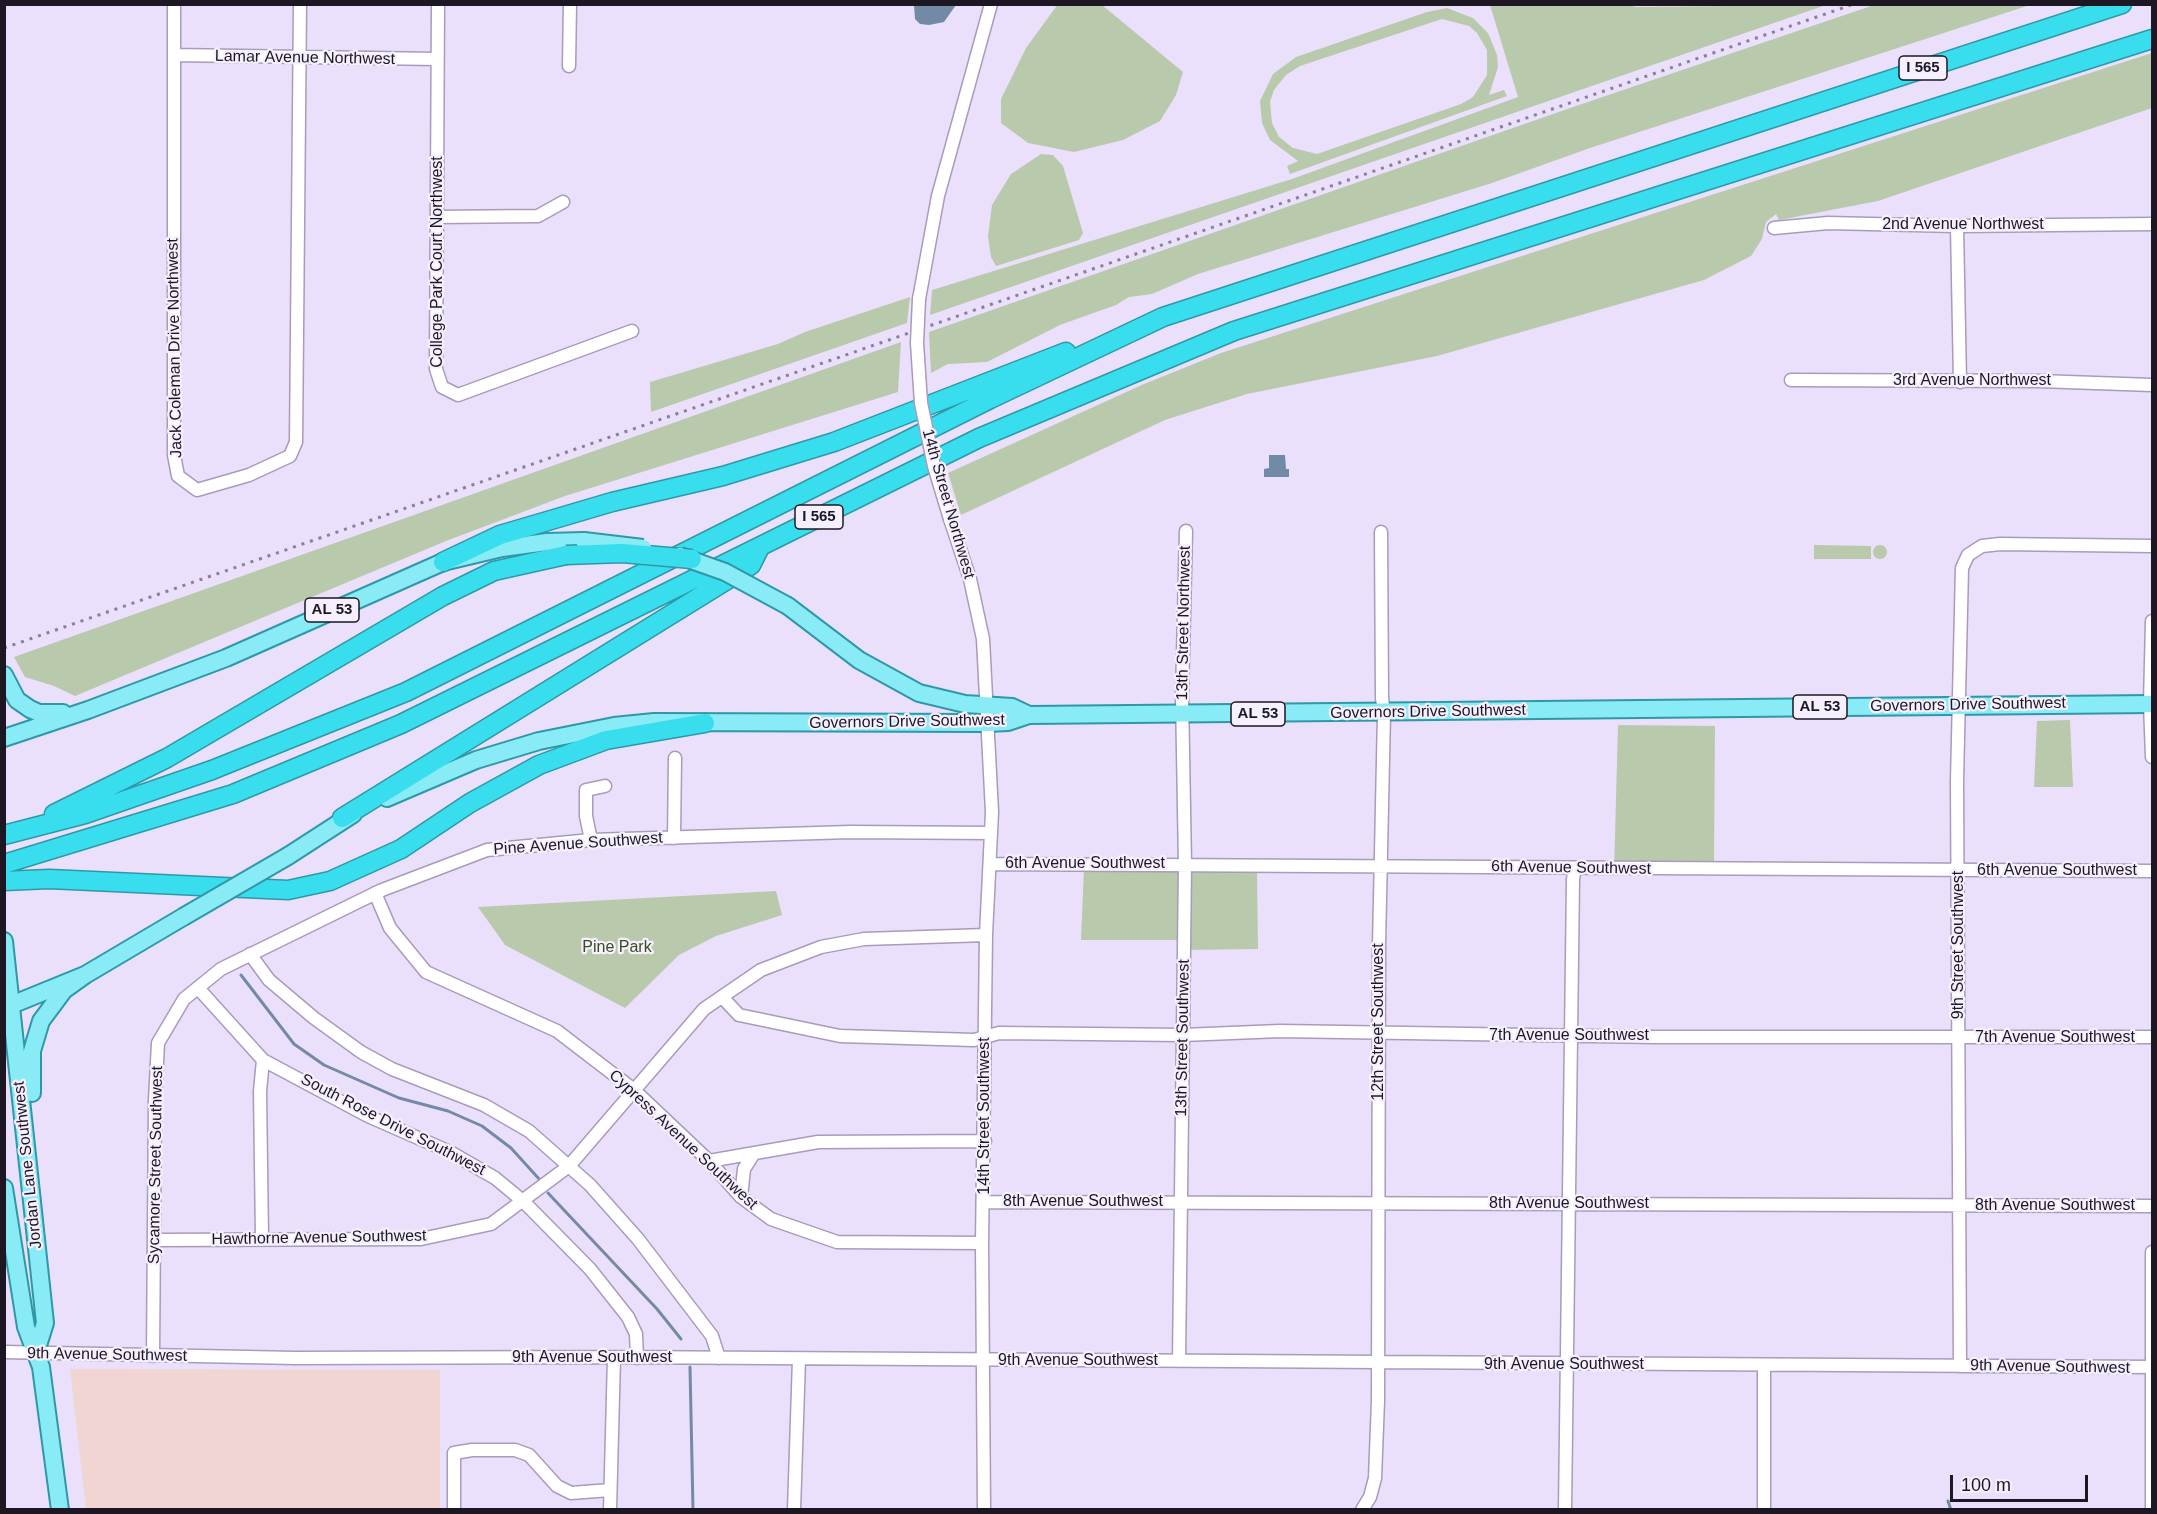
<!DOCTYPE html>
<html>
<head>
<meta charset="utf-8">
<style>
  body { margin:0 }
  #map { position:relative; width:2157px; height:1514px; overflow:hidden; background:#ebe0fb; font-family:Arial,sans-serif }
  canvas { display:block }
  .frame { position:absolute; inset:0; border:6px solid #1c1723; pointer-events:none }
  .scale { position:absolute; left:1950px; top:1475px; width:138px; height:27px; box-sizing:border-box; border:3px solid #1c1723; border-top:0; padding-left:8px; font-size:18px; line-height:21px; white-space:nowrap; color:#1c1723; -webkit-text-stroke:4px #f6f0fe; paint-order:stroke }
</style>
</head>
<body>
<div id="map">
<canvas width="2157" height="1514"></canvas>
<div class="frame"></div>
<div class="scale">100 m</div>
</div>
<script>
const ctx = document.querySelector('canvas').getContext('2d');
ctx.lineJoin = 'round';
function fillPath(path, color) {
  ctx.fillStyle = color;
  ctx.fill(path, 'evenodd');
}
function shape(rows) {
  const path = new Path2D();
  for (const r of rows) {
    if (r.length === 3) {
      path.moveTo(r[0] + r[2], r[1]);
      path.arc(r[0], r[1], r[2], 0, 2 * Math.PI);
      continue;
    }
    path.moveTo(r[0], r[1]);
    for (let i = 2; i < r.length; i += 2) path.lineTo(r[i], r[i + 1]);
  }
  return path;
}
function strokePath(path, color, width, dash) {
  ctx.strokeStyle = color;
  ctx.lineWidth = width;
  ctx.lineCap = dash ? 'butt' : 'round';
  ctx.setLineDash(dash || []);
  ctx.stroke(path);
}
function write(font, color, halo, rows, align = 'center') {
  ctx.font = font + ' Arial,sans-serif';
  ctx.lineWidth = 4.5;
  ctx.setLineDash([]);
  ctx.textBaseline = 'middle';
  ctx.strokeStyle = halo;
  ctx.fillStyle = color;
  for (const [text, x, y, turn = 0] of rows) {
    ctx.save();
    ctx.translate(x, y);
    ctx.rotate((+turn || 0) * Math.PI / 180);
    ctx.textAlign = isNaN(turn) ? turn : align;
    if (halo) ctx.strokeText(text, 0, 0);
    ctx.fillText(text, 0, 0);
    ctx.restore();
  }
}
fillPath(shape([
  [70,1369,440,1370,440,1509,86,1509]
]), '#f0d5d3');
fillPath(shape([
  [1058,4,1102,5,1183,72,1176,95,1160,121,1123,140,1074,152,1028,143,1001,123,1001,99,1026,48],
  [1633,4,1634,7,1826,5,930,315,932,290,1292,179,1518,97,1490,5],
  [1877,4,2030,5,1590,148,1492,183,1198,274,1152,294,1129,297,1116,305,1060,325,987,362,948,364,931,373,929,332,1573,107],
  [1447,8,1473,18,1488,33,1497,55,1498,67,1489,95,1504,90,1507,96,1290,174,1287,166,1298,161,1270,140,1262,123,1260,101,1273,74,1296,57,1427,12],
  [1442,19,1469,26,1477,33,1487,50,1487,75,1473,97,1461,104,1317,154,1293,148,1279,137,1272,123,1270,102,1274,90,1286,75,1300,66],
  [2152,53,2152,108,1878,201,1779,220,1776,214,1766,222,1762,239,1751,256,1704,280,1437,356,1247,394,1165,420,961,515,948,473,1144,384,1221,353],
  [1041,154,1053,155,1063,166,1083,233,1079,240,996,266,991,257,988,236,992,205,1011,174],
  [910,297,907,323,651,412,650,382,778,344,805,332],
  [901,342,898,392,565,496,446,541,75,696,54,686,25,677,14,657],
  [1814,545,1871,546,1871,559,1814,559],
  [1880,552,7],
  [2070,720,2073,787,2034,787,2037,721],
  [1618,725,1715,726,1714,861,1650,861,1650,874,1614,873],
  [1084,868,1257,870,1258,949,1183,950,1183,940,1081,940],
  [776,891,782,915,716,936,679,955,625,1008,505,945,478,907]
]), '#b9c9ac');
fillPath(shape([
  [914,5,914,4,956,5,944,22,929,25,920,24,915,19],
  [1269,455,1285,455,1286,469,1289,469,1289,477,1264,477,1264,469,1269,468]
]), '#738aa6');
strokePath(shape([
  [241,975,294,1044,324,1065,399,1098,448,1111,482,1126,511,1148,540,1180],
  [548,1193,657,1309,681,1339],
  [690,1367,693,1510],
  [1948,1501,1951,1510]
]), '#738aa6', 3);
const minor = shape([
  [174,4,174,455,178,476,197,490,249,475,290,456,296,442,300,4],
  [438,4,436,369,442,387,458,395,632,331],
  [174,55,437,59],
  [569,66,570,4],
  [437,217,538,216,563,202],
  [1957,226,1960,382],
  [1774,228,1828,223,1957,226,2152,224],
  [919,299,938,196,991,4],
  [1791,380,2039,381,2152,385],
  [950,519,970,579,983,639,992,812,986,935,982,1243,984,1510],
  [2152,621,2150,704,2152,757],
  [674,838,675,758],
  [591,840,586,816,586,790,605,786],
  [990,864,2152,871],
  [375,893,390,928,426,972,557,1031,634,1090,709,1161,741,1197,771,1219,837,1242,982,1243],
  [250,954,269,980,314,1018,361,1052,392,1069,484,1105,529,1131,590,1185,638,1239,712,1336,719,1358],
  [198,988,263,1060,368,1116,450,1152,495,1178,524,1202,590,1269,628,1317,636,1334,637,1358],
  [723,998,739,1015,840,1036,974,1040,999,1033,1183,1035,1280,1031,1657,1037,2152,1037],
  [709,1161,818,1142,985,1141],
  [741,1197,744,1169,754,1153],
  [985,1202,2152,1206],
  [262,1239,260,1091,263,1060],
  [154,1240,421,1239,491,1224,569,1166,704,1009,761,970,821,947,864,939,986,935],
  [4,1352,295,1358,614,1357,2152,1367],
  [153,1356,155,1100,158,1043,184,999,221,969,382,890,487,850,591,840,850,832,991,833],
  [1179,1361,1185,865,1182,696,1186,531],
  [1960,1366,1957,781,1962,568,1968,555,1982,546,2000,544,2152,546],
  [454,1510,454,1453,472,1450,515,1450,529,1455,557,1486,571,1493,610,1490],
  [610,1510,614,1357],
  [794,1510,799,1359],
  [1362,1510,1370,1497,1375,1478,1378,1401,1379,945,1384,713,1382,698,1381,532],
  [1565,1510,1573,879,1575,868],
  [1764,1510,1764,1365],
  [2152,1510,2152,1252]
]);
const major = shape([
  [788,606,859,660,919,693,965,704,1012,707,1029,715],
  [4,675,17,700,30,709,39,713,63,713],
  [4,738,88,710,226,658,443,562,502,548,547,542,584,541],
  [387,798,476,760,539,741,614,726,654,722,988,723,1008,722,1029,715,2152,704],
  [288,856,353,814],
  [4,941,45,1323,36,1352],
  [4,1008,85,975,183,917],
  [32,1093,32,1051,41,1021,64,990,85,975],
  [4,1188,26,1327,41,1367,60,1510]
]);
const highway = shape([
  [443,562,500,535,612,502,723,476,834,442,1066,352],
  [54,814,167,758,443,596,494,571,566,555],
  [342,818,751,565,760,547],
  [4,835,85,814,212,770,406,692,990,399,1163,317,2122,4],
  [4,864,233,794,401,724,979,438,1234,331,2152,39],
  [4,881,49,879,288,890,330,881,401,849,470,803,539,765,606,740,705,723]
]);
strokePath(minor, '#a89bbb', 15);
strokePath(major, '#2e98a7', 20);
strokePath(highway, '#2e98a7', 21);
strokePath(minor, '#fff', 12);
strokePath(major, '#88ebf5', 16);
strokePath(highway, '#38deee', 18);
strokePath(shape([
  [4,648,1854,4]
]), '#898195', 3, [3, 6]);
const minorBridge = shape([
  [919,299,917,343,921,403,934,466,950,519]
]);
const majorBridge = shape([
  [584,541,643,548],
  [680,556,725,572,788,606],
  [183,917,288,856]
]);
const highwayBridge = shape([
  [566,555,622,553,692,559]
]);
strokePath(minorBridge, '#a89bbb', 15, []);
strokePath(majorBridge, '#2e98a7', 20, []);
strokePath(highwayBridge, '#2e98a7', 21, []);
strokePath(minorBridge, '#fff', 12);
strokePath(majorBridge, '#88ebf5', 16);
strokePath(highwayBridge, '#38deee', 18);
for (const [x, y, w] of [
  [1923,68,48],
  [819,517,48],
  [332,610,54],
  [1820,707,54],
  [1258,714,54]
]) {
  const box = new Path2D();
  box.roundRect(x - w / 2, y - 12, w, 24, 4.5);
  ctx.fillStyle = '#f6f0fe';
  ctx.fill(box);
  strokePath(box, '#1c1723', 1.5);
}
write('bold 15px', '#1c1723', null, [
  ["I 565",1923,68],
  ["I 565",819,517],
  ["AL 53",332,610],
  ["AL 53",1820,707],
  ["AL 53",1258,714]
]);
write('16px', '#1c1723', '#f6f0fe', [
  ["Lamar Avenue Northwest",305,58,1],
  ["2nd Avenue Northwest",1963,225],
  ["College Park Court Northwest",438,262,-90],
  ["Jack Coleman Drive Northwest",175,348,-91],
  ["3rd Avenue Northwest",1972,381],
  ["14th Street Northwest",948,504,74],
  ["13th Street Northwest",1184,623,-89],
  ["Governors Drive Southwest",1968,705,-1],
  ["Governors Drive Southwest",1428,712,-1],
  ["Governors Drive Southwest",907,722,-1],
  ["Pine Avenue Southwest",578,844,-4],
  ["6th Avenue Southwest",1085,864],
  ["6th Avenue Southwest",1571,868,1],
  ["6th Avenue Southwest",2057,871],
  ["9th Street Southwest",1959,945,-90],
  ["12th Street Southwest",1379,1022,-90],
  ["7th Avenue Southwest",1569,1036],
  ["13th Street Southwest",1183,1038,-89],
  ["7th Avenue Southwest",2055,1038],
  ["14th Street Southwest",985,1116,-90],
  ["South Rose Drive Southwest",393,1125,27],
  ["Cypress Avenue Southwest",683,1140,43],
  ["Jordan Lane Southwest",28,1165,-96],
  ["Sycamore Street Southwest",156,1165,-89],
  ["8th Avenue Southwest",1083,1202],
  ["8th Avenue Southwest",1569,1204],
  ["8th Avenue Southwest",2055,1206],
  ["Hawthorne Avenue Southwest",319,1238,-1],
  ["9th Avenue Southwest",107,1355,1],
  ["9th Avenue Southwest",592,1358],
  ["9th Avenue Southwest",1078,1361],
  ["9th Avenue Southwest",1564,1365],
  ["9th Avenue Southwest",2050,1367,1]
]);
write('16px', '#364e1e', '#f6f0fe', [
  ["Pine Park",617,948]
]);
</script>
</body>
</html>
